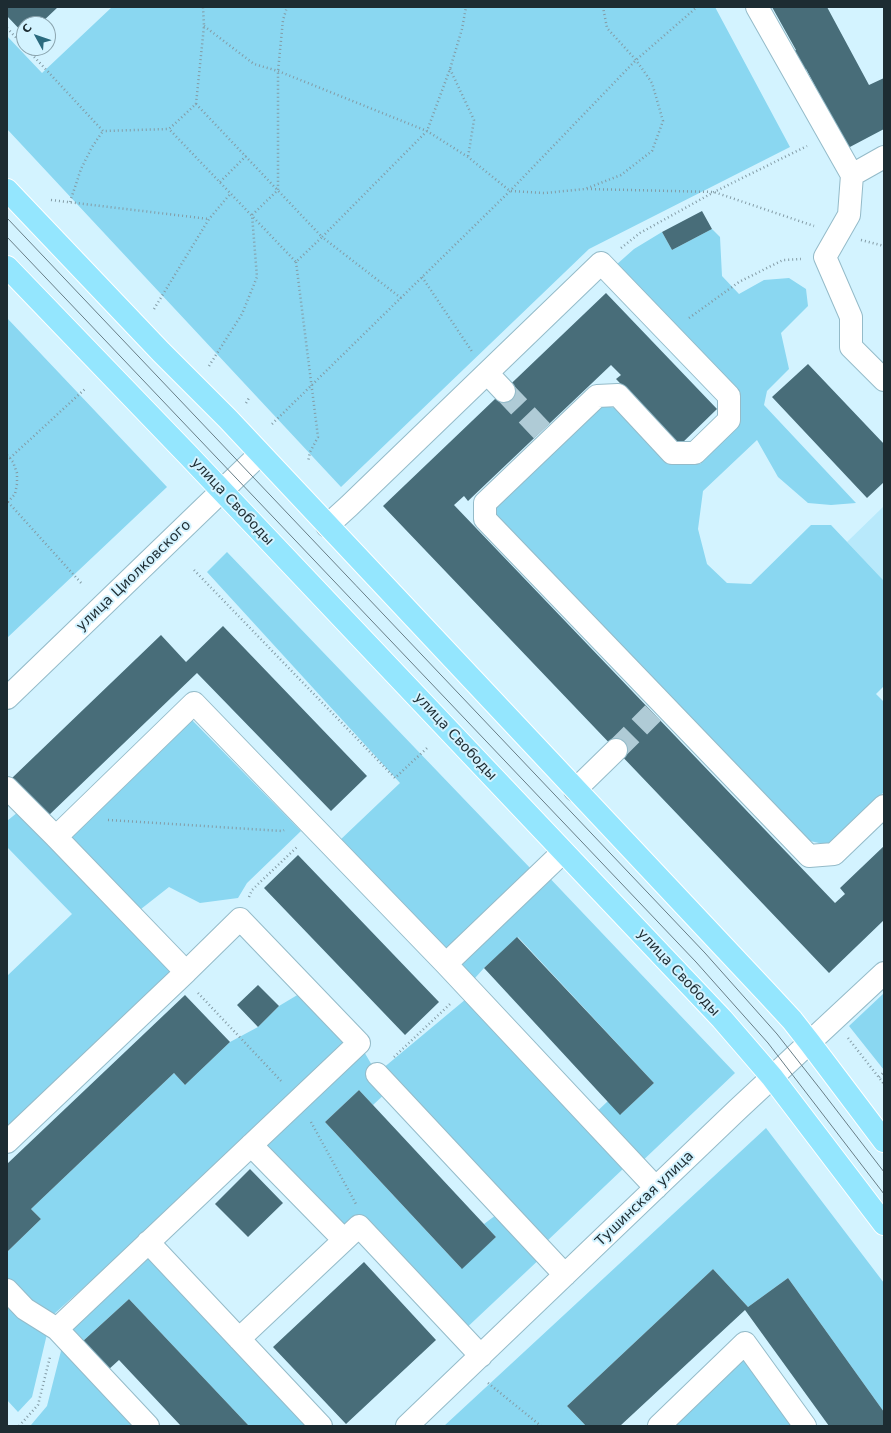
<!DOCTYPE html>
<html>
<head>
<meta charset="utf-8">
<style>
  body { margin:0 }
  #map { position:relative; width:891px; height:1433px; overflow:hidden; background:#d3f3ff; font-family:"DejaVu Sans",sans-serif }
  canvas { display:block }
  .frame { position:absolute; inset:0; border:8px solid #1d2c32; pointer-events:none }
  .north { position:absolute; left:16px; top:16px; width:40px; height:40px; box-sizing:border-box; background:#d3f3ff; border:1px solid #8aa3ad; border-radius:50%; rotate:310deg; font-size:11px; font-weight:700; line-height:16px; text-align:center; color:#1d2c32 }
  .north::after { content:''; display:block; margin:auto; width:14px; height:18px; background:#2a6a7e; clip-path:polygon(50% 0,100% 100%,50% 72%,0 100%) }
</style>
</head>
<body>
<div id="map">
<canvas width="891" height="1433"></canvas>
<div class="frame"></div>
<div class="north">С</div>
</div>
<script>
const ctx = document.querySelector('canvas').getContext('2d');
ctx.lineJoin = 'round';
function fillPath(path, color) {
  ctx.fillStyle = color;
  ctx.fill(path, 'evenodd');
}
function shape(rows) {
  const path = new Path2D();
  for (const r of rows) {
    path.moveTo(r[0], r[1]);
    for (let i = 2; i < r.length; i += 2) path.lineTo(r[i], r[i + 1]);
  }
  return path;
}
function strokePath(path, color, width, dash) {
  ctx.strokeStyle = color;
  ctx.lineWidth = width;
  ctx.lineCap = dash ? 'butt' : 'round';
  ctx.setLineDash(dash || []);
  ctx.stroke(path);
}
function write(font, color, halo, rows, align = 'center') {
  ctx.font = font + ' "DejaVu Sans",sans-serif';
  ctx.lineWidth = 4;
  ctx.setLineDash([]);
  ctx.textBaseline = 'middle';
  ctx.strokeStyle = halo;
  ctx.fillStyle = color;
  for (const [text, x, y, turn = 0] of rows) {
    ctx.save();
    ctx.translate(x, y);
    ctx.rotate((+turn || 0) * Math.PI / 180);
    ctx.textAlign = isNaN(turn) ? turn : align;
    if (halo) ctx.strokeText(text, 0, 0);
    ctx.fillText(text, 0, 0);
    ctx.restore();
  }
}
fillPath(shape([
  [884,506,884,581,847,542]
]), '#b8e9fb');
fillPath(shape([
  [112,7,715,7,790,147,589,249,341,487,7,129,7,36,42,73],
  [712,229,720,237,722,276,739,294,764,280,789,278,806,289,808,306,781,333,789,369,767,391,764,405,856,503,831,505,808,503,778,477,757,440,703,491,698,529,707,564,727,583,751,584,811,525,831,525,884,581,884,686,876,694,884,702,884,792,828,845,810,841,496,517,497,504,601,405,619,409,674,464,700,464,737,426,737,392,616,265,634,249,662,232,672,250],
  [7,318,167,487,7,638],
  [227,552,532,870,447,954,338,842,400,783,207,572],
  [191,719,301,831,247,883,238,898,200,903,169,887,141,909,69,835],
  [18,812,173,972,7,1130,7,976,72,914,7,847,7,821],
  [543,871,735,1073,636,1167,590,1118,608,1101,621,1114,654,1083,518,937,484,968,467,987,446,964],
  [884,993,884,1070,849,1026],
  [299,994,359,1043,377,1074,391,1088,373,1105,359,1090,325,1122,461,1268,496,1237,484,1224,504,1209,545,1254,460,1334,359,1226,344,1240,251,1145,340,1059,54,1314,47,1334,32,1397,18,1412,7,1400,7,1252,41,1219,31,1209,174,1073,185,1085,230,1042,258,1027,279,1006],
  [466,999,625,1167,546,1242,382,1069],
  [766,1128,884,1283,884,1412,788,1278,748,1307,713,1269,567,1406,586,1426,444,1426],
  [147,1256,310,1426,249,1426,129,1299,82,1342,69,1329],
  [62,1347,135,1426,31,1425,47,1406],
  [743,1353,796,1426,665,1426]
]), '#8ad7f1');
fillPath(shape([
  [7,7,58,7,40,24,24,24,24,34,7,16],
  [772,7,827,7,869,85,884,78,884,129,848,148,806,69,801,71,791,53,796,50],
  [702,211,712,229,672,250,662,232],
  [606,293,717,409,680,445,616,379,621,375,611,365,468,501,464,496,454,505,835,903,845,894,840,888,884,846,884,920,829,973,383,506],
  [808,364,884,444,884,482,867,498,772,397],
  [223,626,367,776,331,811,197,673,48,816,12,778,161,635,186,662],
  [298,855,439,1002,405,1035,264,888],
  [517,937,654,1083,620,1115,484,968],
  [258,985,279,1006,258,1027,237,1005],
  [185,995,230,1042,185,1085,174,1073,31,1209,41,1219,7,1252,7,1164],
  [359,1090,496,1237,462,1269,325,1122],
  [250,1169,283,1203,248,1237,215,1204],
  [364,1262,436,1340,346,1424,273,1347],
  [713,1269,748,1307,788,1278,884,1412,884,1426,829,1426,745,1310,620,1426,586,1426,567,1406],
  [129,1299,249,1426,181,1426,119,1360,108,1370,82,1342]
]), '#486d79');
strokePath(shape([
  [504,391,542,431],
  [616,750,653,713]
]), '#afcbd6', 22, [22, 11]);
const minor = shape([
  [757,7,852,175,849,215,825,257,851,317,851,347,884,380],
  [852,175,884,157],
  [487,373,504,391],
  [327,526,349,506,601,263,729,396,729,420,695,453,672,453,618,395,597,396,485,503,485,519,809,856,834,854,884,806],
  [7,698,260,454],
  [7,788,56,837,186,972,240,919,359,1043,57,1329],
  [575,790,616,750],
  [56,837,194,703,446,964,656,1188],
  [446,964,563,852],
  [377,1074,565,1275],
  [7,1142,186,972],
  [251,1145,344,1240],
  [148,1242,321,1426],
  [7,1290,25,1309,57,1329,148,1426],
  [239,1339,359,1226,481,1356],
  [407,1426,737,1110,884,973],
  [659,1426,745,1343,805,1426]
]);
const major = shape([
  [7,190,161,352,228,419,767,993,792,1020,810,1043,884,1141],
  [7,267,189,456,722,1019,772,1077,884,1224]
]);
strokePath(minor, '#94bbc9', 24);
strokePath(major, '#fff', 24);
strokePath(shape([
  [204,26,254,64,278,71,427,131,468,157,510,191,545,193,585,189,621,175,652,151,663,121,652,83,636,60,607,28,603,7],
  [7,28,24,46],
  [26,48,103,131,169,129],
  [450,69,474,120,468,157],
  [196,104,322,237,296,262,169,129,196,104,204,26,203,7],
  [220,182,246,156],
  [587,189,714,192,814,226],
  [51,200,209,219],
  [70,202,81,169,92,147,103,131],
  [861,240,884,246],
  [621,248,640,233,714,192,807,146],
  [296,262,318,437,310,452,308,462],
  [422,277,473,353],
  [401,298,322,237,427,131,450,69,462,29,466,7],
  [154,309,209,219,231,193],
  [689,318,739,282,783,260,801,259],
  [209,366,242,314,257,277,252,215,278,190,278,71,283,20,287,7],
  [246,403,249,398],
  [272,424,510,191,636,60,697,7],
  [7,455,13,462,17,473,17,484,15,494,7,503],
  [10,458,86,388],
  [8,502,82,584],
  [194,570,395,778,427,748],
  [108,820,282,831,284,830],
  [249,897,252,890,298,846],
  [198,993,283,1083],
  [848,1038,884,1084],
  [394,1057,451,1003],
  [879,1077,884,1072],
  [311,1122,356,1204],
  [488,1383,541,1426],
  [19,1426,38,1405,50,1357]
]), '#839ba5', 2.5, [1, 3]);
strokePath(minor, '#fff', 22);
strokePath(major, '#94e6fe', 22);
strokePath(shape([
  [7,218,705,953,777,1034,821,1090,884,1172],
  [7,237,696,962,768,1043,884,1194]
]), '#687e87', 1);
write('14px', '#1d2c32', '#d3f3ff', [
  ["улица Свободы",232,502,47],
  ["улица Циолковского",134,576,-44],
  ["улица Свободы",455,737,47],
  ["улица Свободы",678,973,47],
  ["Тушинская улица",645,1199,-44]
]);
</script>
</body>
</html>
